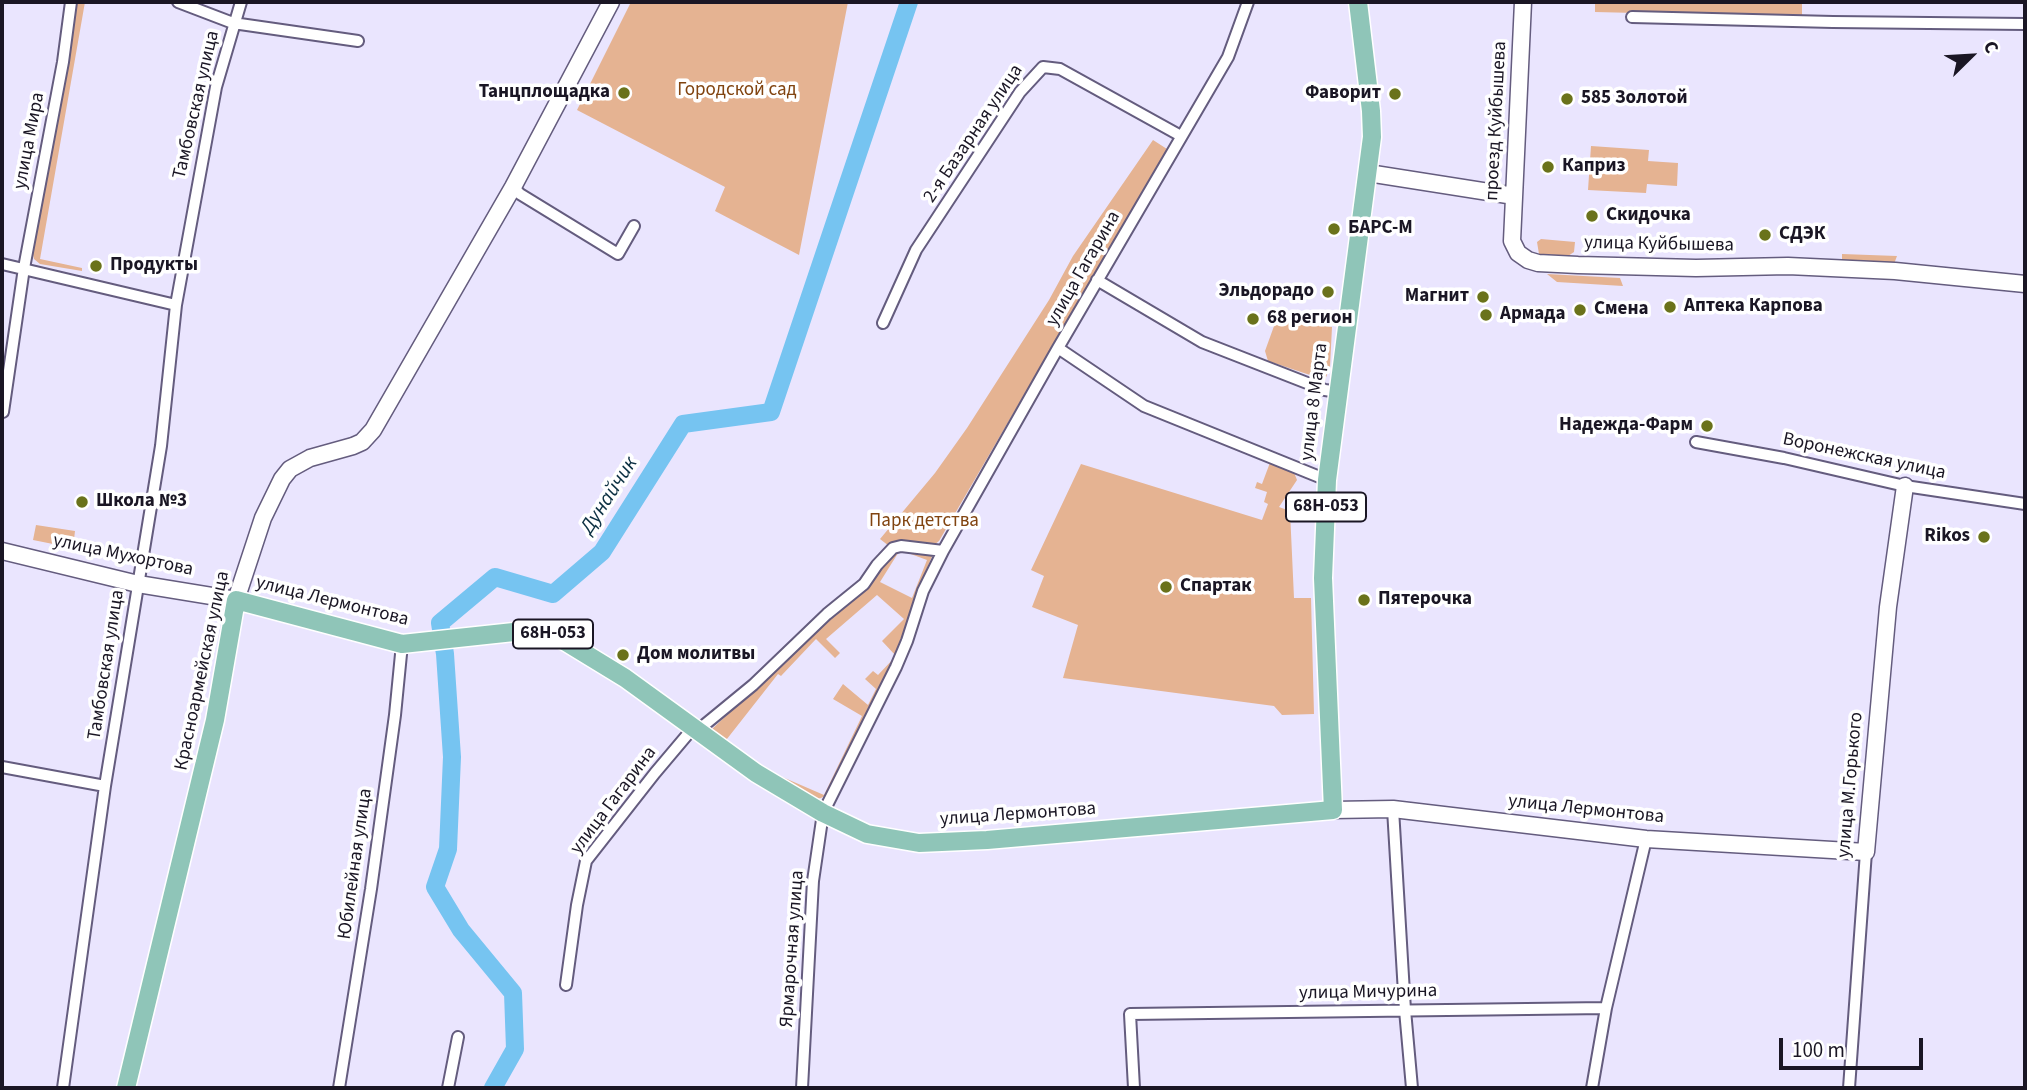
<!DOCTYPE html>
<html>
<head>
<meta charset="utf-8">
<style>
  body { margin:0 }
  #map { position:relative; width:2027px; height:1090px; overflow:hidden; background:#eae5fe; font-family:"Source Sans 3",sans-serif }
  canvas { display:block }
  .frame { position:absolute; inset:0; border:4px solid #1a1624; pointer-events:none }
  .north { position:absolute; left:1936px; top:21px; width:70px; height:70px; -webkit-text-stroke:5px #fff; paint-order:stroke; rotate:66deg; font-size:19px; font-weight:700; line-height:28px; text-align:center; color:#1a1624 }
  .north::after { content:''; display:block; margin:auto; width:24px; height:32px; background:#1a1624; clip-path:polygon(50% 0,100% 100%,50% 72%,0 100%) }
  .scale { position:absolute; left:1779px; top:1038px; width:144px; height:32px; box-sizing:border-box; border:4px solid #1a1624; border-top:0; padding-left:9px; font-size:21px; line-height:24px; white-space:nowrap; color:#1a1624; -webkit-text-stroke:5px #fff; paint-order:stroke }
</style>
</head>
<body>
<div id="map">
<canvas width="2027" height="1090"></canvas>
<div class="frame"></div>
<div class="north">С</div>
<div class="scale">100 m</div>
</div>
<script>
const ctx = document.querySelector('canvas').getContext('2d');
ctx.lineJoin = 'round';
function fillPath(path, color) {
  ctx.fillStyle = color;
  ctx.fill(path, 'evenodd');
}
function shape(rows) {
  const path = new Path2D();
  for (const r of rows) {
    path.moveTo(r[0], r[1]);
    for (let i = 2; i < r.length; i += 2) path.lineTo(r[i], r[i + 1]);
  }
  return path;
}
function strokePath(path, color, width, dash) {
  ctx.strokeStyle = color;
  ctx.lineWidth = width;
  ctx.lineCap = dash ? 'butt' : 'round';
  ctx.setLineDash(dash || []);
  ctx.stroke(path);
}
function write(font, color, halo, rows, align = 'center') {
  ctx.font = font + ' "Source Sans 3",sans-serif';
  ctx.lineWidth = 7;
  ctx.setLineDash([]);
  ctx.textBaseline = 'middle';
  ctx.strokeStyle = halo;
  ctx.fillStyle = color;
  for (const [text, x, y, turn = 0] of rows) {
    ctx.save();
    ctx.translate(x, y);
    ctx.rotate((+turn || 0) * Math.PI / 180);
    ctx.textAlign = isNaN(turn) ? turn : align;
    if (halo) ctx.strokeText(text, 0, 0);
    ctx.fillText(text, 0, 0);
    ctx.restore();
  }
}
fillPath(shape([
  [74,2,85,2,40,259,82,268,82,271,40,264,34,259,32,250],
  [631,2,848,2,799,255,715,211,725,187,577,110],
  [1600,2,1648,2,1657,4,1657,2,1802,2,1802,17,1595,12,1595,3],
  [1153,140,1167,149,939,541,934,545,889,546,880,539,935,473,967,428,1049,300,1073,256],
  [1591,146,1649,150,1648,161,1678,163,1677,186,1647,184,1646,193,1588,190],
  [1541,239,1575,242,1574,252,1568,256,1539,254,1537,242],
  [1842,254,1897,256,1894,264,1842,266],
  [1547,274,1620,278,1623,286,1557,282],
  [1278,315,1332,327,1330,367,1325,380,1268,361,1265,351],
  [1271,460,1293,470,1297,480,1279,507,1290,511,1294,598,1311,598,1314,714,1282,715,1274,706,1063,678,1078,625,1032,607,1044,576,1031,570,1081,464,1262,520,1268,504,1264,502,1267,492,1255,488,1257,482,1262,484],
  [36,525,75,531,73,548,33,540],
  [899,548,934,552,920,584,897,654,828,794,821,798,817,799,759,767,824,795,862,716,833,699,843,684,868,705,876,689,865,679,873,671,878,675,896,656,882,641,904,619,877,595,826,639,840,653,835,658,816,639,781,676,778,674,723,744,713,735,711,730,840,608,867,586,882,564],
  [900,550,927,560,912,598,880,582]
]), '#e5b392');
strokePath(shape([
  [493,1088,515,1049,513,993,461,930,435,887,448,849,452,757,445,654,440,623,495,577,553,594,602,552,683,424,771,412,909,2]
]), '#76c4f1', 18);
const street = shape([
  [178,2,233,23,358,41],
  [1632,17,1833,22,2025,24],
  [513,187,520,194,618,254,634,226],
  [2,264,176,305],
  [1097,280,1202,342,1325,390,1338,392],
  [883,323,916,250,1020,92,1043,67,1060,69,1181,136],
  [1058,348,1144,406,1327,480],
  [3,412,24,268,63,62,71,2],
  [1696,442,1784,458,1905,486,2025,504],
  [697,731,753,685,827,614,864,584,877,565,893,548,901,546,943,551],
  [2,767,105,786],
  [1393,809,1405,1010,1412,1088],
  [566,985,577,905,586,861,655,773,693,728],
  [63,1088,105,786,161,446,176,305,216,87,241,2],
  [339,1088,371,889,395,715,402,644],
  [448,1088,458,1037],
  [802,1088,813,881,823,813,896,667,907,641,923,591,943,551,1058,348,1228,57,1248,2],
  [1134,1088,1130,1014,1606,1008],
  [1592,1088,1606,1008,1646,839],
  [1849,1088,1866,852]
]);
const secondary = shape([
  [1523,2,1512,241,1518,253,1528,260,1538,263,1578,265,1696,268,1788,266,1895,271,2025,284],
  [1368,173,1514,196],
  [2,551,138,584,236,600,263,518,282,479,290,469,310,458,353,446,362,442,373,430,513,187,611,2],
  [1333,810,1393,809,1646,839,1866,852,1888,607,1905,486]
]);
const primary = shape([
  [126,1088,215,720,236,600,402,644,523,631,553,634,625,678,756,773,823,813,867,834,919,843,987,840,1333,810,1323,578,1327,480,1372,137,1371,111,1358,2]
]);
strokePath(street, '#645c7e', 14);
strokePath(secondary, '#645c7e', 19);
strokePath(primary, '#fff', 21);
strokePath(street, '#fff', 10);
strokePath(secondary, '#fff', 16);
strokePath(primary, '#8fc5b8', 18);
for (const [x, y, r, color] of [
  [624,93,7,"#6a721b"],
  [1395,94,7,"#6a721b"],
  [1567,99,7,"#6a721b"],
  [1548,167,7,"#6a721b"],
  [1592,216,7,"#6a721b"],
  [1334,229,7,"#6a721b"],
  [1765,235,7,"#6a721b"],
  [96,266,7,"#6a721b"],
  [1328,292,7,"#6a721b"],
  [1483,297,7,"#6a721b"],
  [1670,307,7,"#6a721b"],
  [1580,310,7,"#6a721b"],
  [1486,315,7,"#6a721b"],
  [1253,319,7,"#6a721b"],
  [1707,426,7,"#6a721b"],
  [82,502,7,"#6a721b"],
  [1984,537,7,"#6a721b"],
  [1166,587,7,"#6a721b"],
  [1364,600,7,"#6a721b"],
  [623,655,7,"#6a721b"]
]) {
  const dot = new Path2D();
  dot.arc(x, y, r, 0, 2 * Math.PI);
  ctx.fillStyle = color;
  ctx.fill(dot);
  strokePath(dot, '#fff', 2.5);
}
for (const [x, y, w] of [
  [1326,507,80],
  [553,634,80]
]) {
  const box = new Path2D();
  box.roundRect(x - w / 2, y - 14.5, w, 29, 5);
  ctx.fillStyle = '#fff';
  ctx.fill(box);
  strokePath(box, '#1a1624', 2);
}
write('bold 18px', '#1a1624', null, [
  ["68Н-053",1326,507],
  ["68Н-053",553,634]
]);
write('19px', '#814410', '#fff', [
  ["Городской сад",737,91],
  ["Парк детства",924,522]
]);
write('bold 19px', '#1a1624', '#fff', [
  ["Танцплощадка",610,93,"right"],
  ["Фаворит",1381,94,"right"],
  ["585 Золотой",1581,99],
  ["Каприз",1562,167],
  ["Скидочка",1606,216],
  ["БАРС-М",1348,229],
  ["СДЭК",1779,235],
  ["Продукты",110,266],
  ["Эльдорадо",1314,292,"right"],
  ["Магнит",1469,297,"right"],
  ["Аптека Карпова",1684,307],
  ["Смена",1594,310],
  ["Армада",1500,315],
  ["68 регион",1267,319],
  ["Надежда-Фарм",1693,426,"right"],
  ["Школа №3",96,502],
  ["Rikos",1970,537,"right"],
  ["Спартак",1180,587],
  ["Пятерочка",1378,600],
  ["Дом молитвы",637,655]
], 'left');
write('19px', '#1a1624', '#fff', [
  ["Тамбовская улица",197,105,-77],
  ["проезд Куйбышева",1497,121,-87],
  ["2-я Базарная улица",974,134,-56],
  ["улица Мира",30,141,-79],
  ["улица Куйбышева",1659,245,1],
  ["улица Гагарина",1084,269,-60],
  ["улица 8 Марта",1315,402,-83],
  ["Воронежская улица",1864,457,12],
  ["улица Мухортова",123,556,12],
  ["улица Лермонтова",332,602,14],
  ["Тамбовская улица",107,665,-81],
  ["Красноармейская улица",203,671,-78],
  ["улица М.Горького",1851,785,-85],
  ["улица Гагарина",614,801,-53],
  ["улица Лермонтова",1586,810,6],
  ["улица Лермонтова",1018,815,-4],
  ["Юбилейная улица",356,864,-82],
  ["Ярмарочная улица",793,949,-86],
  ["улица Мичурина",1368,993,-1]
]);
write('italic 21px', '#0d3143', '#fff', [
  ["Дунайчик",610,496,-57]
]);
</script>
</body>
</html>
